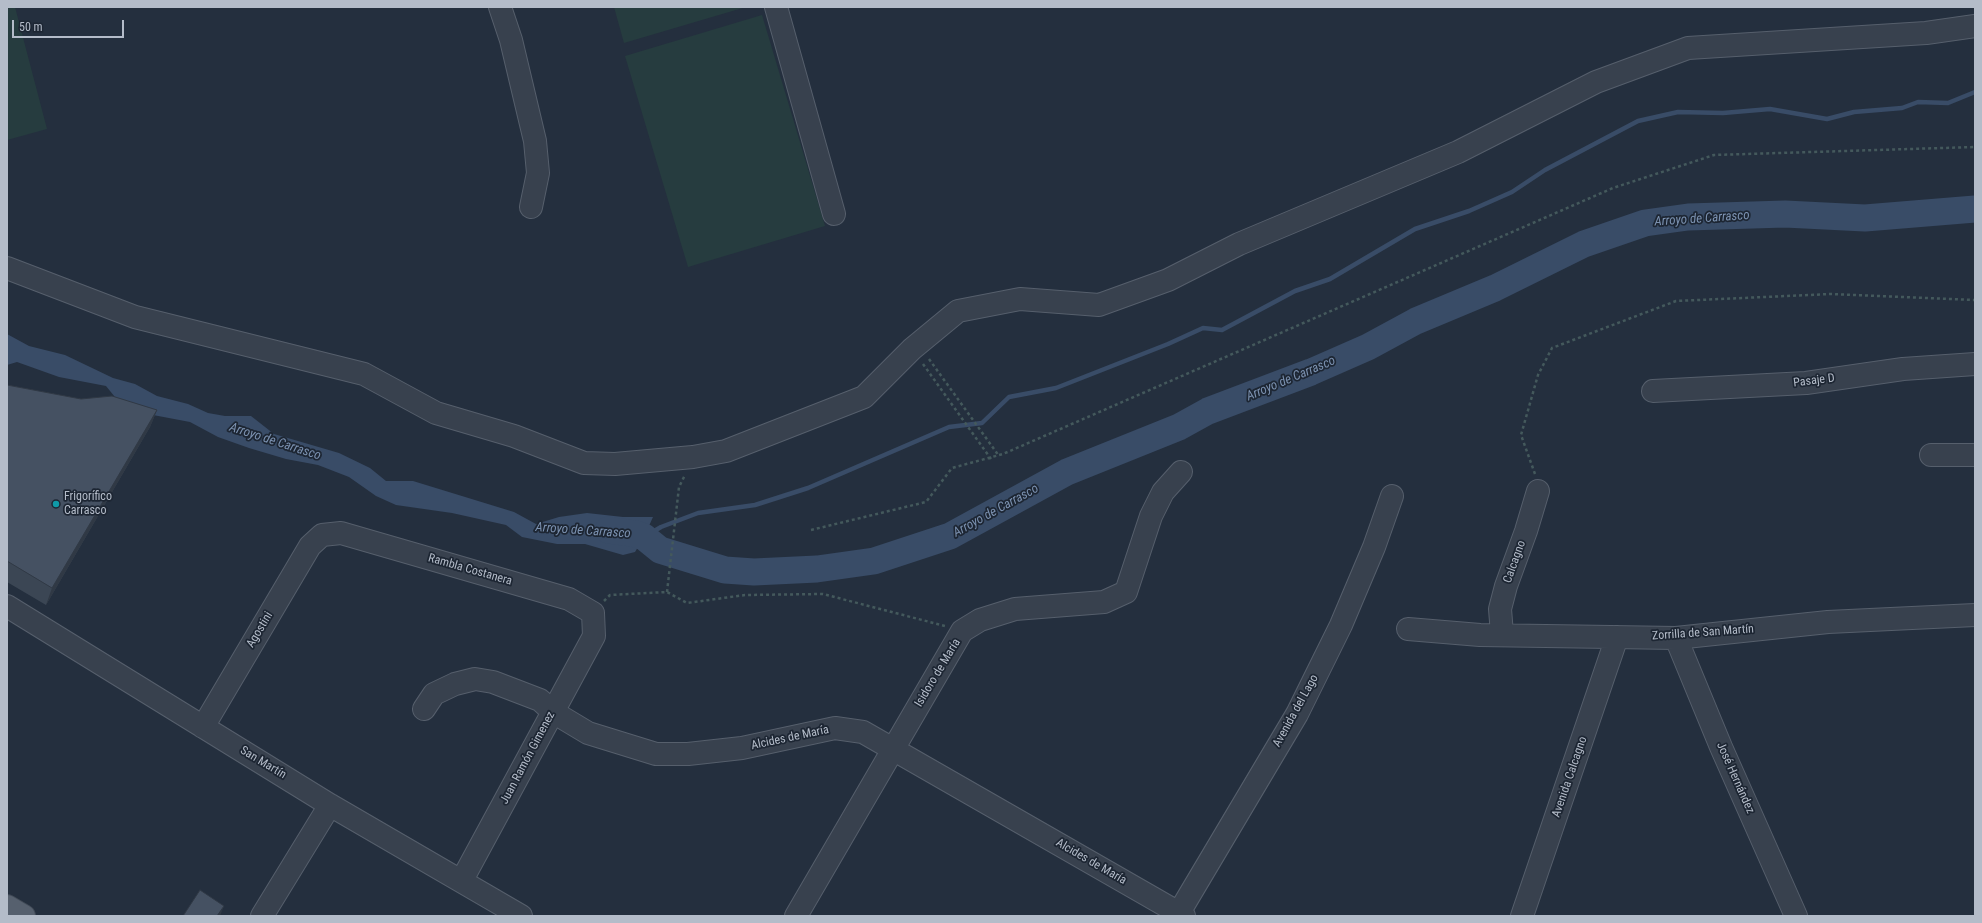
<!DOCTYPE html>
<html>
<head>
<meta charset="utf-8">
<style>
  body { margin:0 }
  #map { position:relative; width:1982px; height:923px; overflow:hidden; background:#242f3e; font-family:"Roboto Condensed",sans-serif }
  canvas { display:block }
  .frame { position:absolute; inset:0; border:8px solid #b4bcc9; pointer-events:none }
  .scale { position:absolute; left:12px; top:20px; width:112px; height:18px; box-sizing:border-box; border:2px solid #b4bcc9; border-top:0; padding-left:5px; font-size:12px; line-height:14px; white-space:nowrap; color:#b4bcc9; -webkit-text-stroke:3px #1d2633; paint-order:stroke }
</style>
</head>
<body>
<div id="map">
<canvas width="1982" height="923"></canvas>
<div class="frame"></div>
<div class="scale">50 m</div>
</div>
<script>
const ctx = document.querySelector('canvas').getContext('2d');
ctx.lineJoin = 'round';
function fillPath(path, color) {
  ctx.fillStyle = color;
  ctx.fill(path, 'evenodd');
}
function shape(rows) {
  const path = new Path2D();
  for (const r of rows) {
    path.moveTo(r[0], r[1]);
    for (let i = 2; i < r.length; i += 2) path.lineTo(r[i], r[i + 1]);
  }
  return path;
}
function strokePath(path, color, width, dash) {
  ctx.strokeStyle = color;
  ctx.lineWidth = width;
  ctx.lineCap = dash ? 'butt' : 'round';
  ctx.setLineDash(dash || []);
  ctx.stroke(path);
}
function write(font, color, halo, rows, align = 'center') {
  ctx.font = font + ' "Roboto Condensed",sans-serif';
  ctx.lineWidth = 3.5;
  ctx.setLineDash([]);
  ctx.textBaseline = 'middle';
  ctx.strokeStyle = halo;
  ctx.fillStyle = color;
  for (const [text, x, y, turn = 0] of rows) {
    ctx.save();
    ctx.translate(x, y);
    ctx.rotate((+turn || 0) * Math.PI / 180);
    ctx.textAlign = isNaN(turn) ? turn : align;
    if (halo) ctx.strokeText(text, 0, 0);
    ctx.fillText(text, 0, 0);
    ctx.restore();
  }
}
fillPath(shape([
  [7,7,15,7,47,129,7,140],
  [614,7,746,7,624,43],
  [762,15,825,226,688,267,625,56]
]), '#263c3f');
fillPath(shape([
  [7,334,29,346,65,355,113,378,135,384,157,396,188,404,208,413,225,416,251,416,274,434,339,453,370,468,386,481,413,481,514,512,536,524,559,517,587,513,623,517,653,517,644,537,635,552,623,555,585,544,557,544,522,537,506,525,452,513,396,505,376,496,349,477,318,465,286,459,249,448,218,437,190,422,153,415,119,402,106,386,59,377,17,362,7,365]
]), '#394c67');
strokePath(shape([
  [644,537,661,527,698,513,755,505,808,488,949,427,982,423,1009,397,1056,388,1168,344,1203,328,1222,330,1295,291,1330,279,1415,229,1469,211,1512,192,1545,170,1638,121,1678,112,1723,113,1770,109,1827,119,1854,112,1902,108,1918,102,1948,103,1975,92]
]), '#394c67', 4.5);
strokePath(shape([
  [608,530,636,534,644,537,660,550,725,570,754,572,817,569,874,561,950,536,1067,472,1179,427,1208,411,1311,372,1368,347,1416,321,1495,288,1584,244,1645,223,1688,217,1785,214,1865,218,1975,209]
]), '#394c67', 27);
const minor = shape([
  [500,7,511,40,535,141,538,173,531,207],
  [776,7,834,214],
  [7,268,135,317,364,374,436,413,514,436,584,463,615,464,693,457,726,451,864,397,912,349,958,311,1020,299,1099,305,1168,280,1239,244,1458,152,1596,82,1688,48,1926,33,1975,26],
  [1653,391,1806,383,1903,369,1975,364],
  [1931,455,1975,455],
  [7,606,330,805,521,916],
  [1408,629,1480,635,1676,638,1828,622,1975,615],
  [1502,634,1500,609,1506,586,1526,531,1538,491],
  [1676,638,1721,747,1796,916],
  [424,709,434,694,455,684,475,679,493,682,540,700,553,712,588,733,656,754,688,754,742,748,835,728,863,732,1184,916],
  [203,727,310,546,322,535,341,533,569,599,593,613,594,636,462,880],
  [262,916,330,805],
  [796,916,962,631,980,620,1015,609,1104,602,1126,592,1151,516,1163,492,1181,472],
  [1177,916,1297,714,1341,625,1374,547,1392,496],
  [1522,916,1617,637]
]);
const major = shape([
  [7,906,24,916]
]);
strokePath(minor, '#565f6c', 24);
strokePath(major, '#414a57', 24);
strokePath(shape([
  [929,359,999,456],
  [923,364,991,459],
  [1535,474,1521,435,1538,375,1552,348,1676,301,1831,294,1975,300],
  [811,530,926,502,952,468,1003,454,1613,188,1714,155,1975,147],
  [667,592,679,487,685,475],
  [604,601,610,595,667,592,687,603,745,595,823,594,945,626]
]), '#44595c', 2.5, [3, 3]);
strokePath(minor, '#38414e', 22);
strokePath(major, '#56606e', 22);
fillPath(shape([
  [7,385,81,399,157,410,150,427,46,605,7,582]
]), '#3b4654');
fillPath(shape([
  [157,410,150,427,46,605,52,588],
  [224,906,220,916,217,916]
]), '#303945');
const building = shape([
  [7,385,81,399,112,396,157,410,52,588,7,561,7,385],
  [200,890,224,906,217,916,183,916,200,890]
]);
fillPath(building, '#455162');
strokePath(building, '#303945', 1);
for (const [x, y, r, color] of [
  [56,504,4,"#0f9aa8"]
]) {
  const dot = new Path2D();
  dot.arc(x, y, r, 0, 2 * Math.PI);
  ctx.fillStyle = color;
  ctx.fill(dot);
  strokePath(dot, '#1d2633', 1.5);
}
write('12px', '#b4bcc9', '#1d2633', [
  ["Pasaje D",1814,381,-7],
  ["Calcagno",1515,562,-70],
  ["Rambla Costanera",470,570,16],
  ["Agostini",260,630,-59],
  ["Zorrilla de San Martín",1703,633,-4],
  ["Isidoro de María",938,673,-59],
  ["Avenida del Lago",1296,711,-61],
  ["Alcides de María",790,738,-12],
  ["Juan Ramón Gimenez",528,758,-62],
  ["San Martín",263,763,31],
  ["Avenida Calcagno",1570,777,-71],
  ["José Hernández",1735,778,66],
  ["Alcides de María",1091,862,30]
]);
write('12px', '#b4bcc9', '#1d2633', [
  ["Frigorífico",64,497],
  ["Carrasco",64,511]
], 'left');
write('italic 13px', '#7c92b1', '#1d2633', [
  ["Arroyo de Carrasco",1702,219,-4],
  ["Arroyo de Carrasco",1291,379,-23],
  ["Arroyo de Carrasco",275,442,18],
  ["Arroyo de Carrasco",996,511,-29],
  ["Arroyo de Carrasco",583,531,4]
]);
</script>
</body>
</html>
